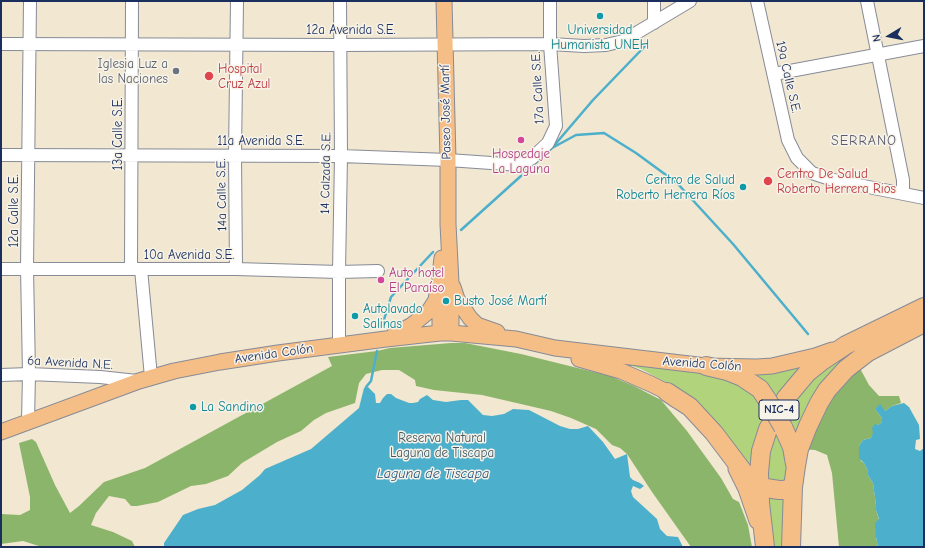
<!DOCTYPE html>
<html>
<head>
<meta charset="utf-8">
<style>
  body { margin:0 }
  #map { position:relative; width:925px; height:548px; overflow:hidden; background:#f2e7d0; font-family:"Comic Neue",sans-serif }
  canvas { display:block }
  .frame { position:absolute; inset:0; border:2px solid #1b2f5e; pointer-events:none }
  .north { position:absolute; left:869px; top:16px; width:40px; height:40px; -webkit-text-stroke:3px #f7f3e8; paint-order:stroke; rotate:260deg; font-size:11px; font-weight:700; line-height:16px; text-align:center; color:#1b2f5e }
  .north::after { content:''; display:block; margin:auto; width:14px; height:18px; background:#1b2f5e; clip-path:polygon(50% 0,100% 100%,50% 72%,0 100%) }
</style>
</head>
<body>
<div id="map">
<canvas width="925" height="548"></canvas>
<div class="frame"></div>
<div class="north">N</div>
</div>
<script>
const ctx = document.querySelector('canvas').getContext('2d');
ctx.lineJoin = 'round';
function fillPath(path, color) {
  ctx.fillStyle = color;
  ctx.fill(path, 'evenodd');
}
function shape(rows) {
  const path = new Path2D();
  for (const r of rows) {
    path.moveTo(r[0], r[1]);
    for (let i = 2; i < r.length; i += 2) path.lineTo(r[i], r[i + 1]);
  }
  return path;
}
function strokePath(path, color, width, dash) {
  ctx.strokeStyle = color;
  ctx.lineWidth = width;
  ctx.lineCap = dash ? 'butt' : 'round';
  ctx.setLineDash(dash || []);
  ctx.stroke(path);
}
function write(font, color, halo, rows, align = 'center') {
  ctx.font = font + ' "Comic Neue",sans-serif';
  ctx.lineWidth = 3;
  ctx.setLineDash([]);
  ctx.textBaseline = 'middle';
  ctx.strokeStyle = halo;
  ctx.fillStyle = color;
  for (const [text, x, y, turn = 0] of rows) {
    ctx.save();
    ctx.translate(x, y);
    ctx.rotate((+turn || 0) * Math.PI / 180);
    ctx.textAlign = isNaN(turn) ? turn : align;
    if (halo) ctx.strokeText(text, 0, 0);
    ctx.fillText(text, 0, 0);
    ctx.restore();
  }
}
fillPath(shape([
  [851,349,868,349,796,450,780,414,793,396],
  [607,357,719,373,752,388,769,416,756,481,679,392,666,382,641,369],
  [804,363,776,407,748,377,758,370],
  [781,431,791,481,769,485,763,457,769,434],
  [765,492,785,494,786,547,772,547]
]), '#b0d37c');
fillPath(shape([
  [451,343,465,343,521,354,610,376,634,386,661,400,687,431,721,478,733,499,739,502,748,525,752,547,691,547,652,492,627,454,620,448,612,445,596,429,571,418,551,411,482,395,434,390,416,386,415,380,399,370,382,370,366,374,359,383,355,403,326,413,314,420,301,431,277,442,242,463,228,476,206,484,191,486,158,502,137,506,131,506,125,499,109,496,96,513,91,525,113,532,132,541,135,547,42,547,23,541,1,544,1,514,20,515,30,510,30,497,19,443,32,439,36,442,55,485,70,513,79,506,104,482,145,468,332,366,328,357,377,351,390,348],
  [856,361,869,385,879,396,899,396,901,403,892,406,885,411,875,409,882,418,882,422,878,425,871,438,863,440,859,446,861,461,864,463,868,471,868,475,873,483,876,505,876,510,879,520,876,537,878,547,839,547,832,473,827,455,815,450,799,449]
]), '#8cb56c');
fillPath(shape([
  [368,387,375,394,376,403,380,403,383,398,387,394,391,394,396,398,409,403,413,403,418,402,420,399,427,395,433,400,446,402,461,400,468,400,483,415,492,416,504,414,513,409,529,410,560,426,570,429,578,429,588,426,603,442,615,459,627,454,630,477,633,480,640,483,644,486,640,489,633,486,631,491,633,497,657,519,660,529,667,536,678,537,683,547,164,547,164,543,183,515,198,509,215,505,242,490,260,475,265,469,311,449,359,408,364,388],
  [904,403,909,407,919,425,920,439,916,440,915,449,920,451,924,448,924,547,878,547,876,537,875,523,879,519,876,510,876,505,873,483,868,475,868,471,864,463,859,458,859,446,863,440,871,438,873,433,872,428,875,424,878,425,882,422,882,418,875,409,880,404,885,411,892,406]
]), '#4cafcb');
strokePath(shape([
  [552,148,576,135,604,133,636,153,677,183,733,244,808,334],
  [461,230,552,148,593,100,648,43],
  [382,326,391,297,433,252],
  [366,387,371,381,377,351]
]), '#4cafcb', 2.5);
const minor = shape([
  [757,1,788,140,797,158,812,173,833,180,924,198],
  [867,1,903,180,903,193],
  [654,23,654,1],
  [1,44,340,45,550,44,584,46,606,45,623,41,690,1],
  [774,74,924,46],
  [1,155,341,156,448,160,520,165,532,158,548,143,556,126,550,44,550,1],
  [131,268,132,1],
  [1,269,236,269,339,272,378,271],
  [141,269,151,377],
  [236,269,235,155,237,1],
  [339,345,339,272,341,156,340,1],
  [1,375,29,374,100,377,137,381],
  [28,422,29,374,27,268,30,1]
]);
const major = shape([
  [444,1,448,160,448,224,451,283,451,333],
  [453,287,457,299,470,318,477,325,497,332],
  [440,333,440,275,442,258],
  [394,335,412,325,429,311,436,300,437,294],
  [579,359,621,371,651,384,667,392,676,400],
  [1,432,139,381,174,371,220,362,278,353,386,339,440,333,451,333,516,339,555,348,706,366,757,367,772,366,815,356,832,350],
  [736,469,746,489,757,521]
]);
const highway = shape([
  [706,366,727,371,742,377,760,389,768,401],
  [667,392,690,407,714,433,748,478,753,482,766,488,779,490,784,490,793,487],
  [783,427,792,447,795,464],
  [765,547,760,503,759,473,761,451,768,429,786,398,807,373,822,361,846,345,924,307],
  [791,547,793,487,796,466,799,449,808,426,819,403,827,390,846,369,868,352,924,323]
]);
strokePath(minor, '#868b97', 14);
strokePath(major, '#868b97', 17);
strokePath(highway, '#868b97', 20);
strokePath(minor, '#fff', 12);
strokePath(major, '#f6be87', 15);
strokePath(highway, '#f6be87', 18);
const highwayBridge = shape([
  [768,401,783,427]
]);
strokePath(highwayBridge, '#868b97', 20, []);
strokePath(highwayBridge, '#f6be87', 18);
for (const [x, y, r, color] of [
  [600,16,4,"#0f9aa8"],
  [176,71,4,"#6b7280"],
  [209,76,5,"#e0444e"],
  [521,140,4,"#d1479c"],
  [768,181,5,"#e0444e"],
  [743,187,4,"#0f9aa8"],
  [381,280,4,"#d1479c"],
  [446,301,4,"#0f9aa8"],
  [355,316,4,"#0f9aa8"],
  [193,407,4,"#0f9aa8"]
]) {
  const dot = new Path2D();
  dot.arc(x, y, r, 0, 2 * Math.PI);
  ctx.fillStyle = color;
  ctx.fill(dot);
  strokePath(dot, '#f7f3e8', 1.5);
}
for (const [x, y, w] of [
  [779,410,40]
]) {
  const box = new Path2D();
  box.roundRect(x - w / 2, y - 10, w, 20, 3);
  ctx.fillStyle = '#f7f3e8';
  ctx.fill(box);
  strokePath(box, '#1b2f5e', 1);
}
write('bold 12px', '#1b2f5e', null, [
  ["NIC-4",779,410]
]);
write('13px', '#1b2f5e', '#f7f3e8', [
  ["12a Avenida S.E.",351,30],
  ["19a Calle S.E.",788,77,77],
  ["17a Calle S.E.",538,88,-93],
  ["Paseo José Martí",446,112,-91],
  ["13a Calle S.E.",118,134,-90],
  ["11a Avenida S.E.",261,141],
  ["14 Calzada S.E.",326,173,-89],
  ["14a Calle S.E.",222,195,-91],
  ["12a Calle S.E.",14,211,-90],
  ["10a Avenida S.E.",189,255],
  ["Avenida Colón",274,354,-8],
  ["6a Avenida N.E.",70,363,3],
  ["Avenida Colón",702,364,4]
]);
write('13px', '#0d838f', '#f7f3e8', [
  ["Universidad",600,30,"center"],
  ["Humanista UNEH",600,45,"center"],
  ["Centro de Salud",735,180,"right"],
  ["Roberto Herrera Ríos",735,195,"right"],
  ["Busto José Martí",454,301],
  ["Autolavado",363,309],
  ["Salinas",363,324],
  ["La Sandino",201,407]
], 'left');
write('13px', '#5b616d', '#f7f3e8', [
  ["Iglesia Luz a",168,64],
  ["las Naciones",168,79]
], 'right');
write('13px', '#be3a42', '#f7f3e8', [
  ["Hospital",218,69],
  ["Cruz Azul",218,84],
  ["Centro De Salud",777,174],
  ["Roberto Herrera Rios",777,189]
], 'left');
write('13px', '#b23c85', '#f7f3e8', [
  ["Hospedaje",521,154],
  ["La Laguna",521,169],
  ["Auto hotel",389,273,"left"],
  ["El Paraíso",389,288,"left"]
]);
write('13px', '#405866', '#f7f3e8', [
  ["Reserva Natural",442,438],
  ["Laguna de Tiscapa",442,453]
]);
ctx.letterSpacing = '1px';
write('14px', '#5a5c6e', '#f7f3e8', [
  ["SERRANO",864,141]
]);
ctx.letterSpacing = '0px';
write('italic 14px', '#2a557f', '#f7f3e8', [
  ["Laguna de Tiscapa",433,474]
]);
</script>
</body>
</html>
